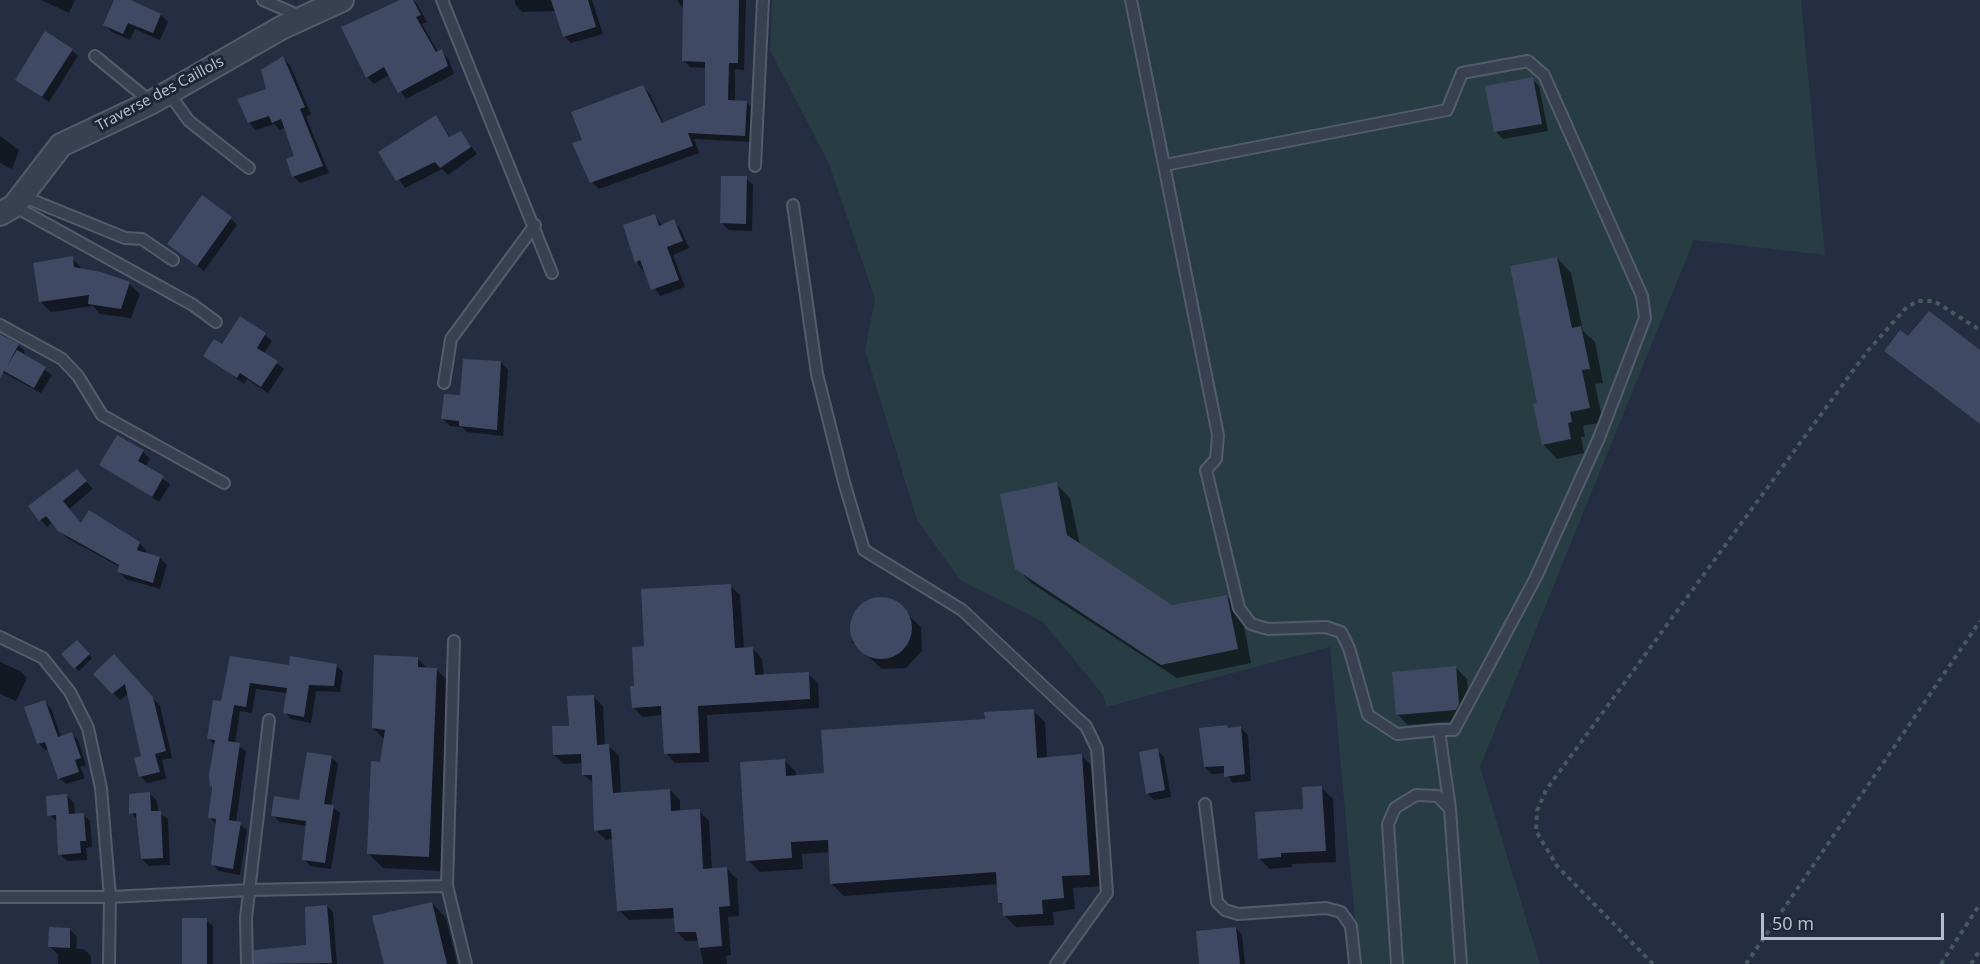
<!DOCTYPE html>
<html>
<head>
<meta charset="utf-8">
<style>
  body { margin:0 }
  #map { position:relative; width:1980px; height:964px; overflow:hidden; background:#242d42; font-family:"Noto Sans",sans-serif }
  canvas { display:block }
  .scale { position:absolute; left:1761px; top:913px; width:183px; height:27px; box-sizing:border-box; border:3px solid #b6bbcc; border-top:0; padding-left:8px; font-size:18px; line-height:21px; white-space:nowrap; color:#b6bbcc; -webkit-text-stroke:4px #1e2537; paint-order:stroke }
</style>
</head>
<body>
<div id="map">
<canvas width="1980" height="964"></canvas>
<div class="scale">50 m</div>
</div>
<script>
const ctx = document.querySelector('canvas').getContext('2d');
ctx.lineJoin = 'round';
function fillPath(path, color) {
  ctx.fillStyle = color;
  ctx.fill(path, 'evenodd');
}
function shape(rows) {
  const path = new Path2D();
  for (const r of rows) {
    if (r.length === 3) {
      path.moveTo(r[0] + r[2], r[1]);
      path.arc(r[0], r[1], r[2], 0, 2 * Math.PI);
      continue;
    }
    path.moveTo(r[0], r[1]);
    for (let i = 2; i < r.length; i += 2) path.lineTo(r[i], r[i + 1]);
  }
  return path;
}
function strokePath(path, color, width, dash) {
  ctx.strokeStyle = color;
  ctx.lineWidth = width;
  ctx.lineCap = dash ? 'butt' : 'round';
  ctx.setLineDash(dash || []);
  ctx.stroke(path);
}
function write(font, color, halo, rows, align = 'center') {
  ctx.font = font + ' "Noto Sans",sans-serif';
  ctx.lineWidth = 6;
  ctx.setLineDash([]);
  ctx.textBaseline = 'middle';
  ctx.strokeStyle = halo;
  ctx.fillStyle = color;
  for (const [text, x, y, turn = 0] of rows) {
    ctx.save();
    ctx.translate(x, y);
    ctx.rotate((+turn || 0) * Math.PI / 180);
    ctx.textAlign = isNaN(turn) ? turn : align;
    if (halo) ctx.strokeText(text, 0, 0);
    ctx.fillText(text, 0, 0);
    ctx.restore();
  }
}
fillPath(shape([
  [772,0,1801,0,1825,255,1694,240,1480,767,1540,964,1359,964,1330,647,1106,707,1103,695,1043,622,960,580,917,520,865,350,875,299,829,164,770,50]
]), '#273c43');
fillPath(shape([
  [41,0,75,0,69,13],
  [116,0,127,0,161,15,168,22,160,40,135,29,130,40,112,32,105,25],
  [404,0,413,0,417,4,427,22,422,24,438,52,441,51,448,58,454,74,406,99,390,74,374,84,367,77,343,28],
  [515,0,592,0,603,34,571,43,564,36,556,11,522,12,515,4],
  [677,0,746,0,744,70,735,69,735,102,746,102,754,109,752,142,694,139,699,153,599,189,592,182,585,141,643,87,650,94,664,124,707,106,707,68,690,67,683,60,685,11],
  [72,50,78,56,49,102,17,80],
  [283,58,290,65,311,114,306,117,329,173,300,183,293,176,296,157,286,127,280,130,274,124,256,130,249,123],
  [1532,79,1539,86,1548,131,1503,139,1496,132],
  [436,117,451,138,461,133,477,154,448,175,442,169,405,188,380,153],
  [0,136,19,150,12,169,0,163],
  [746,178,753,185,752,231,729,230,722,223],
  [655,216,663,226,673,221,680,228,689,248,673,255,685,287,660,296,637,262,625,226],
  [231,219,237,225,204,271,169,244],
  [72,258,83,270,129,284,140,294,131,318,100,314,93,306,51,312,40,301],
  [1557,258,1571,273,1583,331,1595,342,1603,383,1595,384,1603,422,1583,426,1585,437,1581,437,1584,453,1557,459,1543,444,1538,405],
  [0,335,19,346,25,352,23,356,52,375,41,393,0,371],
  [265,335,272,341,264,354,284,369,268,393,247,379,244,384,205,355,222,346],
  [501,362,508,370,503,436,467,432,462,427,450,426,443,419,462,397],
  [143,452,150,459,145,467,170,484,159,502,101,465],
  [83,478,93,489,69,509,82,525,139,543,146,550,145,554,160,558,167,565,160,589,126,579,119,572,120,567,67,538,53,522,47,527,30,507],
  [1056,484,1070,498,1080,545,1171,606,1227,596,1241,611,1251,663,1177,678,1031,583,1017,568],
  [730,586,740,595,744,649,753,649,762,659,764,676,808,674,818,683,819,708,707,715,709,762,675,763,666,753,663,715,643,717,633,707,646,647],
  [891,599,921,627,922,651,906,668,882,669,852,642,851,618,868,600],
  [77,642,92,658,79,671,63,654],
  [232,658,290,667,336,665,343,672,340,692,316,691,311,723,291,719,285,712,287,693,256,689,252,713,240,711,235,744,246,751,236,822,247,830,240,875,219,871,212,864,216,824,209,817,215,746,208,738,222,703],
  [418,659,428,669,436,669,450,683,443,871,383,868,369,854,385,740,373,728],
  [0,662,20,671,27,678,16,701,0,694],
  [121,663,160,706,172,758,162,760,166,779,147,783,140,776,143,757,128,694,120,700,95,674],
  [1456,668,1467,679,1470,716,1467,720,1408,725,1397,714],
  [593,696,603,706,605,746,609,746,619,756,621,794,670,790,680,800,680,812,699,811,709,821,712,870,727,869,737,879,739,916,728,917,731,955,726,956,727,964,703,964,699,941,686,941,676,931,675,918,629,920,619,910,613,839,606,840,596,830,594,784,584,775,583,763,564,764,554,755],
  [44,702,51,708,61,737,71,733,78,740,86,765,80,767,85,778,66,784,59,778,49,748,45,750,38,743],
  [1033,711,1045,722,1047,758,1082,756,1094,768,1101,886,1073,888,1075,909,1053,912,1054,925,1016,927,1004,915,1004,907,999,902,998,884,844,896,832,884,830,852,802,854,803,869,760,872,748,860,784,760,796,772,796,777,825,775,986,720],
  [1241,728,1248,735,1251,781,1233,783,1226,773,1212,774,1205,767],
  [1157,750,1164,757,1171,797,1154,800,1147,793],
  [331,757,338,764,331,806,340,813,331,869,310,866,304,859,307,826,280,822,273,815,301,802],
  [1322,788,1333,799,1336,862,1292,864,1292,867,1270,869,1259,858,1305,810],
  [150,794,157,801,158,812,168,819,170,865,149,866,142,859,138,820,131,813],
  [67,796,74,803,75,815,83,814,90,821,92,847,86,848,87,860,67,861,60,854,58,822,49,815],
  [432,903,446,918,457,964,385,964],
  [327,906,333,912,337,964,264,964,263,951,307,946],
  [206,920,213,926,213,964,184,964],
  [1236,928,1242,935,1245,964,1201,964],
  [70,930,77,937,76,949,84,949,91,956,91,964,58,964,58,954,50,947]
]), '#0007');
fillPath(shape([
  [114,0,131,0,161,14,153,33,128,23,123,34,103,25],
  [400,0,413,0,421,15,416,17,436,52,442,49,448,66,398,93,384,67,366,78,341,27],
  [551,0,588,0,596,27,563,37],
  [683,0,739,0,738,63,729,63,728,100,747,101,745,136,688,133,693,146,590,183,572,143,582,140,571,112,643,85,662,123,705,105,705,62,682,61],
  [45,31,73,49,42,97,15,80],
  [283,56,305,107,300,109,323,166,292,177,286,159,294,156,281,119,272,123,269,116,248,123,237,99,266,89,261,70],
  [1533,77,1542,124,1494,132,1485,86],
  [436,115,449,137,461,131,471,147,440,168,435,162,396,181,378,152],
  [721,176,747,176,746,224,720,223],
  [202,195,232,217,197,266,167,244],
  [655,214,659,226,674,219,683,241,667,247,679,280,651,290,640,260,635,263,623,225],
  [73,256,74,267,101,272,130,282,121,309,88,304,89,295,39,302,33,263],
  [1557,257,1572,328,1581,326,1590,369,1582,370,1590,408,1570,412,1572,422,1568,423,1571,439,1542,445,1533,404,1537,403,1510,266],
  [1929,311,1980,350,1980,424,1884,351,1900,330,1908,336],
  [240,316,266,333,257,348,278,361,261,387,240,373,237,378,203,356,214,339,222,344],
  [0,334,19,344,7,366,17,350,46,367,34,388,4,371,0,378],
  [463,359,501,361,497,430,459,426,459,421,441,419,444,394,460,395],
  [117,435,144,450,138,461,164,476,152,497,99,465],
  [77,469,87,481,63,501,81,523,89,510,140,542,137,550,160,557,153,583,117,572,119,565,58,531,46,516,39,521,28,506],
  [1057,482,1067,535,1172,605,1227,595,1238,649,1161,665,1015,569,1000,494],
  [731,584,735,648,753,647,755,675,809,672,810,699,698,706,700,753,664,754,661,706,632,708,630,686,634,686,632,647,644,646,641,589],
  [881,628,31],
  [77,640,90,654,74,669,61,654],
  [114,654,153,697,166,751,155,754,160,772,139,777,134,758,141,756,125,684,112,694,93,674],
  [374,655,418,657,418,667,437,668,429,857,367,854,371,761,380,762,385,730,372,728],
  [230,656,289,665,290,656,337,664,334,686,309,685,304,717,283,713,287,688,250,683,246,707,234,705,228,741,240,743,229,820,241,822,233,869,211,865,216,819,208,818,212,787,210,786,209,775,215,740,207,739,213,700,221,701],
  [1456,666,1459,704,1456,710,1396,715,1392,672],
  [594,695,597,745,609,744,613,793,670,789,671,811,700,809,703,869,727,867,730,906,719,907,722,946,699,948,696,932,675,932,673,908,617,911,611,829,594,831,592,775,582,775,581,754,553,755,552,726,569,726,567,696],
  [45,700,58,737,72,732,81,758,75,760,79,772,58,779,45,742,37,744,24,707],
  [1034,709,1037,758,1082,754,1090,875,1062,876,1064,898,1042,900,1043,914,1003,916,1002,903,998,903,996,872,830,884,828,840,791,842,792,858,746,861,740,762,785,759,786,776,824,773,821,730,985,719,984,712],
  [1227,725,1228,728,1241,726,1245,774,1224,777,1224,766,1204,767,1199,728],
  [1158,748,1165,790,1146,794,1139,752],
  [307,752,332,756,324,804,334,805,325,863,302,860,306,821,271,816,274,796,299,800],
  [1322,786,1326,851,1281,853,1281,857,1258,859,1255,812,1303,809,1302,787],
  [150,792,151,811,161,811,163,858,141,859,136,813,129,814,129,794],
  [67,794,69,814,84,813,86,841,80,841,81,853,58,855,56,815,47,816,46,796],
  [432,902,447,964,384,964,372,916],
  [327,905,332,963,254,964,254,950,306,945,305,907],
  [182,918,207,918,207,964,182,964],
  [49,927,70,928,70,948,48,947],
  [1236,927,1240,964,1199,964,1196,931]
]), '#404963');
const lane = shape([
  [263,0,302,17],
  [442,0,552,273],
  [1131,0,1218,435,1216,459,1206,470,1239,608,1251,624,1268,629,1326,627,1341,632,1349,648,1368,715,1397,734,1439,730],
  [95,56,151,102],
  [168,92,189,121,249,168],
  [1165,165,1447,110,1462,73,1528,61,1544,75,1642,296,1645,318,1599,438,1536,577,1454,730,1439,730,1450,809,1461,964],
  [755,166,763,0],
  [22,196,125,238,142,239,173,260],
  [793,205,817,374,844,482,864,550,962,610,1078,719,1086,726,1097,749,1107,893,1056,964],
  [14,206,193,305,216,322],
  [0,325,62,359,78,376,102,415,224,483],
  [444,383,451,339,535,225],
  [0,637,43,658,70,692,88,728,101,788,110,897,109,964],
  [454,641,447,886,466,964],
  [1205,804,1217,902,1225,910,1238,914,1326,908,1341,912,1351,926,1355,964],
  [0,897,110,897,250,890,447,886],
  [247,964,246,918,269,720],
  [1397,964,1388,824,1395,808,1416,795,1438,796,1449,808]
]);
const street = shape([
  [0,214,14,206,61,145,152,102,281,28,342,0]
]);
strokePath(lane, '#545b6c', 14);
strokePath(street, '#545b6c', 26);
strokePath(shape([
  [1653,964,1557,866,1536,831,1537,811,1546,790,1866,353,1905,309,1917,301,1934,301,1980,330],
  [1746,964,1980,621],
  [1941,964,1980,904],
  [1971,964,1980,950]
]), '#455960', 4, [4.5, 4.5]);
strokePath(lane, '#394052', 10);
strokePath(street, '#394052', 22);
write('15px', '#b6bbcc', '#1e2537', [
  ["Traverse des Caillols",160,94,-28]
]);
</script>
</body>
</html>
